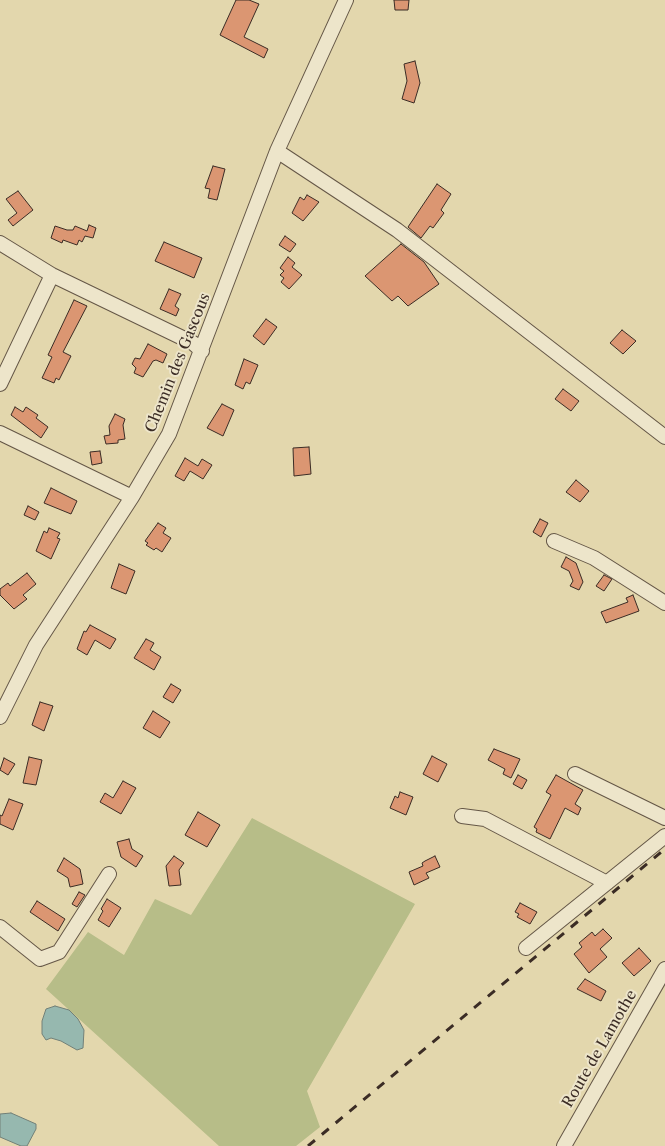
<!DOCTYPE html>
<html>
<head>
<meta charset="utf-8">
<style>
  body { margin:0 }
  canvas { display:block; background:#e3d7ad }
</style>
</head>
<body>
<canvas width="665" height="1146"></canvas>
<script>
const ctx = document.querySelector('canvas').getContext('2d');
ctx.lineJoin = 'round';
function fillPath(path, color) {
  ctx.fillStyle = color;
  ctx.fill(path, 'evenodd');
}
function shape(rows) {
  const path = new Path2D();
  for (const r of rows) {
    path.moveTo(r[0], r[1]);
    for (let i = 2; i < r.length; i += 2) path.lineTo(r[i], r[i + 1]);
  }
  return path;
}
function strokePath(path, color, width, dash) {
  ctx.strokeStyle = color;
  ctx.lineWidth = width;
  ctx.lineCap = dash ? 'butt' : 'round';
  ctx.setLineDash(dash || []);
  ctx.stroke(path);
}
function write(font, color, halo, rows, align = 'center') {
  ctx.font = font + ' "Libre Caslon Text",serif';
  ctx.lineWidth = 4;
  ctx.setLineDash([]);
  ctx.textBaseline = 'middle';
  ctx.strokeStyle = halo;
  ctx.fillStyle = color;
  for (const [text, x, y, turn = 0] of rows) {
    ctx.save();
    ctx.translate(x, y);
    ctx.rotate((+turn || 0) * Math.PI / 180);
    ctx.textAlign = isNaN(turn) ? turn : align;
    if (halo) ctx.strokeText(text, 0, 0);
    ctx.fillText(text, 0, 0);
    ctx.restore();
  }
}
fillPath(shape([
  [252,818,415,904,307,1091,320,1127,296,1146,219,1146,46,989,88,932,124,955,155,899,191,915]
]), '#b7bd88');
const water = shape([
  [55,1006,69,1010,78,1019,84,1030,83,1048,77,1050,61,1041,51,1038,46,1040,42,1034,42,1021,46,1009,55,1006],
  [11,1113,36,1124,36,1129,27,1146,21,1146,0,1137,0,1114,11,1113]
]);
fillPath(water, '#96b8af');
strokePath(water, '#728078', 1);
const building = shape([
  [236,0,249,0,259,4,244,37,268,49,264,58,220,35,236,0],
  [394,0,409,0,408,10,395,10,394,0],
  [415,61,420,83,414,103,402,99,407,81,404,64,415,61],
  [213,166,225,169,217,200,208,198,210,189,205,188,213,166],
  [437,184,451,194,441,210,444,213,433,228,430,226,421,238,408,227,437,184],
  [18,191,33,210,13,226,8,220,17,213,6,199,18,191],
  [307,195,319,202,303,221,292,213,300,197,304,200,307,195],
  [89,225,96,228,93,238,85,236,82,242,79,240,77,245,63,240,62,243,51,238,55,226,67,230,73,230,75,226,87,231,89,225],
  [285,236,296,244,290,252,279,245,285,236],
  [164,242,202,258,194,278,155,261,164,242],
  [401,244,424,262,439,284,408,306,398,296,392,301,365,276,401,244],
  [288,257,295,263,292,267,302,275,289,289,281,282,284,278,280,275,284,271,280,268,288,257],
  [169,289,181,294,175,306,179,309,176,316,160,309,169,289],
  [74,300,87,306,63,352,71,356,59,380,56,378,54,383,42,378,52,357,48,355,74,300],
  [266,319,277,327,264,345,253,336,266,319],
  [622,330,636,341,623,354,610,343,622,330],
  [148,344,167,354,163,363,156,360,153,361,143,377,134,373,136,368,132,364,135,358,140,359,148,344],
  [244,359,258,365,250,384,246,382,243,389,235,385,244,359],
  [563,389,579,401,571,411,555,399,563,389],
  [222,404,234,410,223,436,207,428,222,404],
  [15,407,23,412,26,407,38,415,36,418,48,427,41,438,11,415,15,407],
  [115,414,125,419,123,425,125,439,118,440,118,443,106,444,104,436,110,435,109,426,115,414],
  [309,447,311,474,294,476,293,448,309,447],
  [100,451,102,463,92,465,90,452,100,451],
  [185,458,198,466,202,459,212,465,203,479,190,471,184,481,175,476,185,458],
  [576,480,589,491,580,502,566,492,576,480],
  [51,488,77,501,71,514,44,503,51,488],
  [28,506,39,512,35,520,24,515,28,506],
  [540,519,548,523,541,537,533,532,540,519],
  [158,523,166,528,163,533,171,538,162,552,156,548,154,550,146,545,148,543,145,541,158,523],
  [49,528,60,533,57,538,60,539,51,559,36,551,44,531,47,533,49,528],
  [566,557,576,563,583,582,579,590,570,586,573,581,569,571,561,567,566,557],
  [119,564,135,571,126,594,111,588,119,564],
  [27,573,36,584,23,595,27,599,14,609,0,595,0,589,8,583,10,586,27,573],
  [604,575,612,579,604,591,596,586,604,575],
  [633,595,639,611,606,623,601,612,628,602,626,598,633,595],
  [90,625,116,639,110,649,95,640,87,655,77,649,84,631,86,632,90,625],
  [146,639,154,643,150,650,161,657,154,670,134,658,146,639],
  [171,684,181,690,173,703,163,697,171,684],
  [40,702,53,706,44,731,32,725,40,702],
  [153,711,170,722,160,738,143,728,153,711],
  [494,749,520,759,511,778,503,774,505,769,488,760,494,749],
  [432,756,447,764,438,782,423,774,432,756],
  [29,757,42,760,36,785,23,783,29,757],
  [4,758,15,764,8,775,0,770,4,758],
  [518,775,527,780,522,789,513,784,518,775],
  [556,775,583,790,575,804,581,808,578,815,565,808,550,839,536,832,537,829,534,827,551,795,546,792,556,775],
  [123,781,136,788,121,814,100,802,105,793,113,798,123,781],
  [400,792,413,797,406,815,390,808,395,796,398,798,400,792],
  [9,799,23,804,13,830,0,824,0,815,2,816,9,799],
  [198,812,220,825,207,847,185,835,198,812],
  [129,839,132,849,143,856,136,867,121,857,117,842,129,839],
  [174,856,184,863,179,870,181,885,169,886,166,866,174,856],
  [435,856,440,867,426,873,429,878,414,885,409,872,423,866,422,863,425,861,435,856],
  [64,858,80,869,83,884,70,887,68,878,57,871,64,858],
  [79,892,85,895,77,907,72,904,79,892],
  [107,899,121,908,109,927,98,920,103,911,101,909,107,899],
  [37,901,65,919,58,931,30,912,37,901],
  [520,903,537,912,530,924,517,917,519,914,515,912,520,903],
  [603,929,612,938,600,949,607,957,589,973,574,954,582,947,579,943,592,932,595,936,603,929],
  [639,948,651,961,634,976,622,963,639,948],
  [585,979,606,991,601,1001,577,989,585,979]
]);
fillPath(building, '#db9672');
strokePath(building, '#3b2c25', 1);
const minor = shape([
  [277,151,397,230,665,437],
  [0,243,52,275,193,343,202,351],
  [0,384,52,275],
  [0,433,132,497],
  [554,541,594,558,665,603],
  [0,717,36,645,132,497,169,434,277,151,346,0],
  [575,774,665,818],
  [462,816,485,819,607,883],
  [0,927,40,959,59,952,109,874],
  [526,948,665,836],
  [564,1146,665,969]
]);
strokePath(minor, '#655747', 16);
strokePath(minor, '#ede5ca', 14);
strokePath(shape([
  [308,1146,665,849]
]), '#3b2c25', 3, [9, 9]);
write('15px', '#3b2c25', '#ede5ca', [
  ["Chemin des Gascous",178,363,-68],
  ["Route de Lamothe",600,1049,-60]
]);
</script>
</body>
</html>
